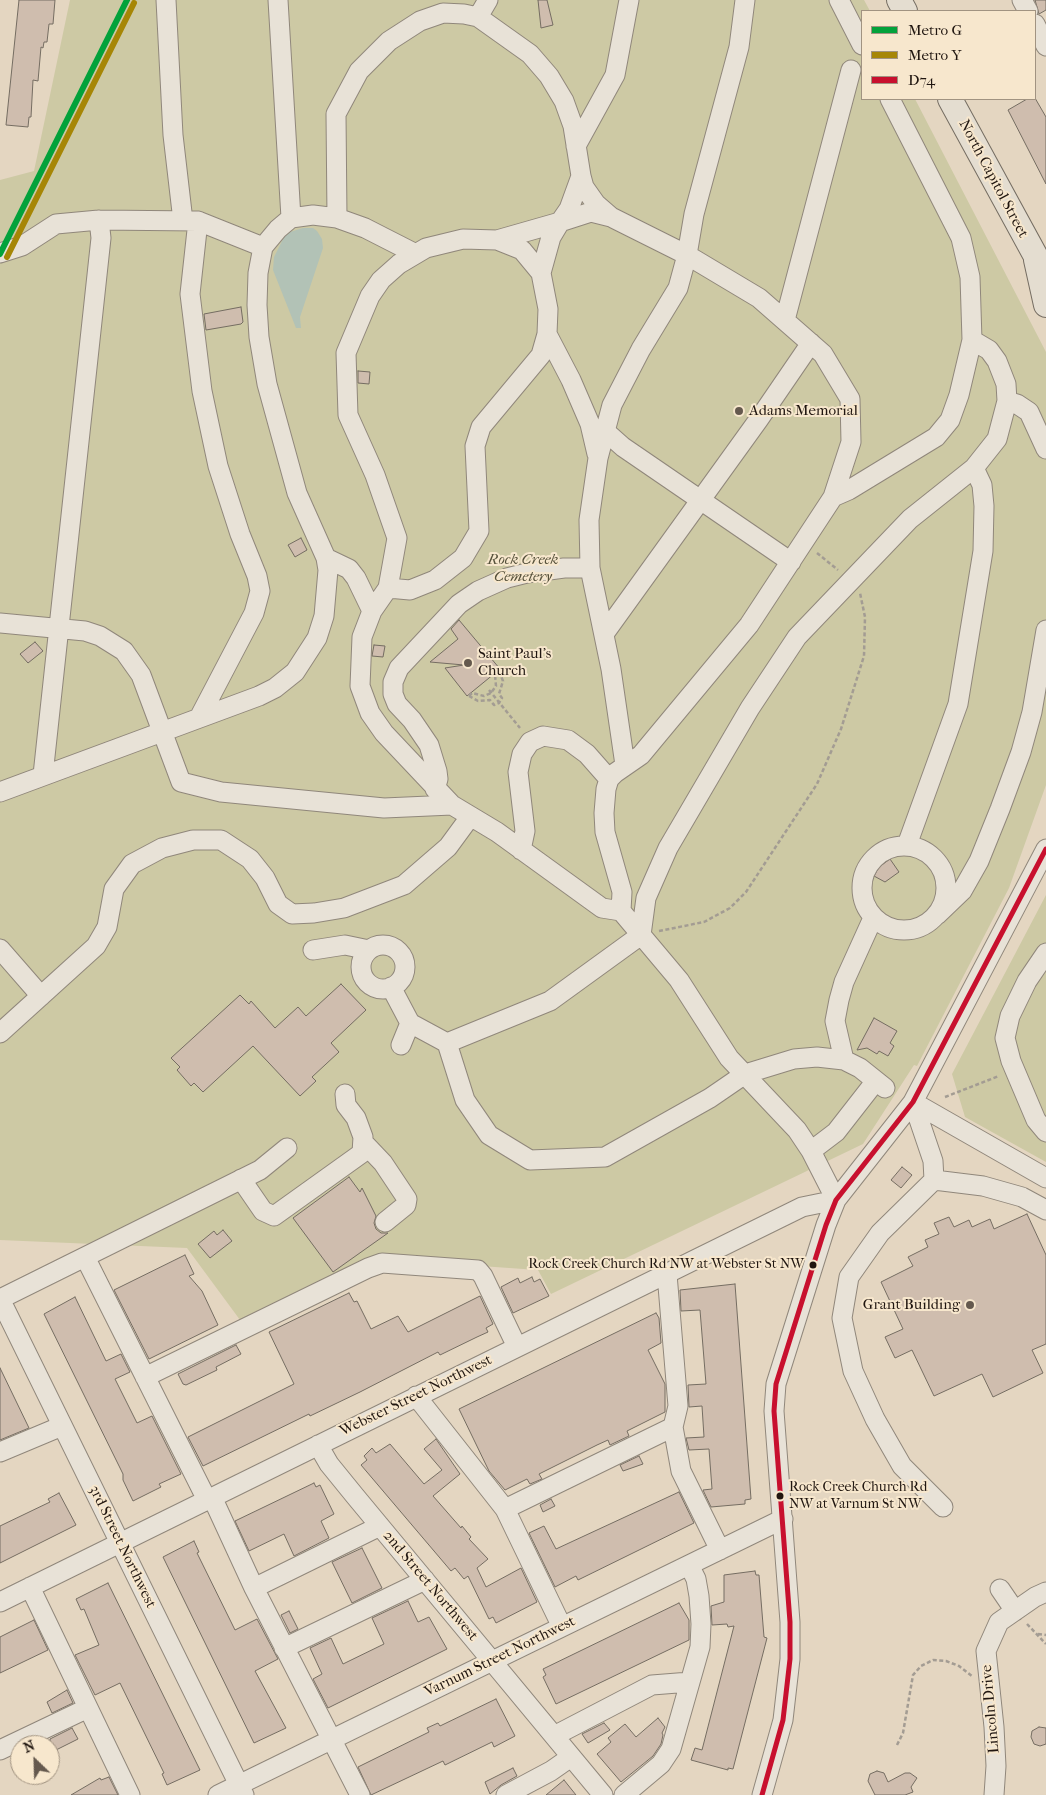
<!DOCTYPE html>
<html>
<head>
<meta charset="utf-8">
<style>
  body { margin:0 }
  #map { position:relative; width:1046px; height:1795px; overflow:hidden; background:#e4d6c1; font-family:"IM FELL French Canon",serif }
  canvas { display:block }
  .legend { position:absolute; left:861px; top:10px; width:175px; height:90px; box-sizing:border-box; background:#f7e7cd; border:1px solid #a19381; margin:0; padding:6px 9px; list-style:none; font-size:15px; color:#201610 }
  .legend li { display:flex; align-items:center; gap:10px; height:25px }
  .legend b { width:25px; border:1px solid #a19381 }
  .north { position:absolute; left:10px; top:1735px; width:50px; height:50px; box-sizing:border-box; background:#f7e7cd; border:1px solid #a19381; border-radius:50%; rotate:336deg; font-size:14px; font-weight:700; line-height:20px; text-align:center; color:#201610 }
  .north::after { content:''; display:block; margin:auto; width:18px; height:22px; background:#65594e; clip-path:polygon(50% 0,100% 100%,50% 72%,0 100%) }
</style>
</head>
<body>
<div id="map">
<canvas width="1046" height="1795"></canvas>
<ul class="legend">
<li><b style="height:6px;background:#03a23b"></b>Metro G</li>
<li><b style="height:6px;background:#a68606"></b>Metro Y</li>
<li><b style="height:6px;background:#c8102e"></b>D74</li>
</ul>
<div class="north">N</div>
</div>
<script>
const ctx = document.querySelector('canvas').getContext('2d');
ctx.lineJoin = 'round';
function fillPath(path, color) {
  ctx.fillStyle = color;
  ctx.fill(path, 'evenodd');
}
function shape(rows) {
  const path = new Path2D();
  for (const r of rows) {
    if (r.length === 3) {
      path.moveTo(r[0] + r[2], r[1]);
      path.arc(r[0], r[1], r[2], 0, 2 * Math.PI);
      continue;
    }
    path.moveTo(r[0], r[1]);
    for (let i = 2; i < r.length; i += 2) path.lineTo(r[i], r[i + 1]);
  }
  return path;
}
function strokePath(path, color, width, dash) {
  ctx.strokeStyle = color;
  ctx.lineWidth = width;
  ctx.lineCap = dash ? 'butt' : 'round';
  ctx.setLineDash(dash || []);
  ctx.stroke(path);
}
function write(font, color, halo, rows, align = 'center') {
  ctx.font = font + ' "IM FELL French Canon",serif';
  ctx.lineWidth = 4;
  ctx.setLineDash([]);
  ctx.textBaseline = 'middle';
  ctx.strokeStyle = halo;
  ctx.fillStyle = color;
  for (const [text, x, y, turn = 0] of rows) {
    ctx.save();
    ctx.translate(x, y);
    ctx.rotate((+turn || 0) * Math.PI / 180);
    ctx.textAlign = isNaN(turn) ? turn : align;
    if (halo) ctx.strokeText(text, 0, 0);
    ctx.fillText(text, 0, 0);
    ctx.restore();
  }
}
fillPath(shape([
  [70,0,864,0,870,11,862,11,862,99,915,99,1046,352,1046,785,1009,888,917,1066,914,1065,863,1144,551,1294,538,1270,380,1259,243,1324,187,1248,0,1240,0,180,34,171],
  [1046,895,1046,1162,965,1117,952,1074]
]), '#cdc9a4');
fillPath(shape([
  [303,228,313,228,317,231,322,239,323,248,300,317,301,328,296,328,273,270,274,257,284,237,290,232]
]), '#b2c2b6');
const building = shape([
  [19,0,55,0,53,24,49,24,47,42,44,42,43,48,41,47,38,81,33,80,31,117,29,117,28,127,6,125,19,0],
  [538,0,547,0,553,25,541,28,538,0],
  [1035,0,1046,0,1046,10,1039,14,1035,0],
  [1035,98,1046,117,1046,184,1008,110,1027,99,1035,98],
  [241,307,243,322,241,324,206,330,204,314,241,307],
  [358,371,370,372,369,384,358,383,358,371],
  [301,538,307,550,295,557,288,545,301,538],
  [459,620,500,669,467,696,445,668,464,665,430,662,458,639,451,629,459,620],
  [35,642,43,651,28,663,20,654,35,642],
  [374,645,385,646,383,657,372,656,374,645],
  [890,859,899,872,885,882,874,876,879,867,890,859],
  [341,984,366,1010,331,1043,339,1052,312,1077,316,1081,300,1096,253,1046,203,1092,194,1083,191,1086,177,1070,180,1067,171,1058,240,995,249,1004,251,1001,275,1028,298,1007,306,1016,341,984],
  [874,1018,897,1031,890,1043,894,1046,888,1056,879,1051,877,1054,867,1048,857,1050,874,1018],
  [902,1167,912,1175,901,1188,891,1180,902,1167],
  [349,1177,360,1192,362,1188,376,1216,374,1223,376,1229,381,1233,388,1233,333,1272,293,1218,349,1177],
  [1027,1214,1046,1255,1046,1344,1032,1350,1043,1373,993,1397,982,1374,934,1396,912,1350,895,1358,885,1337,903,1329,881,1282,913,1266,908,1257,928,1247,925,1240,939,1234,934,1223,949,1217,954,1227,969,1220,972,1227,990,1219,994,1229,1027,1214],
  [223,1230,232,1241,210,1258,198,1244,214,1231,217,1235,223,1230],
  [185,1255,194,1274,189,1276,202,1291,218,1325,149,1359,114,1290,185,1255],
  [532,1277,534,1282,540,1279,549,1296,513,1313,501,1287,518,1278,520,1283,532,1277],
  [735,1284,751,1499,745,1500,745,1504,711,1507,703,1490,712,1489,709,1449,689,1450,686,1438,704,1437,702,1406,689,1407,688,1385,706,1384,700,1310,681,1311,680,1290,735,1284],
  [349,1293,354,1302,357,1301,371,1329,398,1316,408,1332,480,1296,493,1324,486,1328,488,1332,477,1337,440,1355,438,1352,360,1392,310,1416,309,1414,203,1466,188,1437,294,1384,269,1332,349,1293],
  [75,1297,106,1361,121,1354,130,1372,115,1379,137,1423,152,1416,181,1474,159,1484,161,1487,133,1501,123,1480,123,1474,44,1314,75,1297],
  [656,1313,659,1318,661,1343,648,1350,665,1384,665,1412,627,1431,629,1436,610,1445,608,1440,597,1445,539,1474,542,1479,530,1484,527,1479,505,1490,489,1471,459,1409,656,1313],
  [236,1345,241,1354,216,1367,217,1370,186,1385,183,1384,178,1374,236,1345],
  [0,1368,29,1428,0,1440,0,1368],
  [436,1439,460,1474,433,1496,461,1528,462,1526,471,1537,469,1539,488,1559,477,1568,486,1587,521,1568,537,1602,496,1623,493,1617,489,1619,468,1576,464,1579,455,1568,451,1571,361,1465,367,1460,364,1456,372,1448,376,1453,390,1444,424,1484,442,1470,424,1449,436,1439],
  [639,1456,643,1464,623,1471,620,1465,639,1456],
  [314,1483,316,1487,320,1485,334,1514,321,1521,329,1538,294,1556,284,1534,249,1551,235,1521,314,1483],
  [679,1492,694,1523,578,1580,576,1576,555,1587,529,1533,544,1526,556,1549,679,1492],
  [59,1493,76,1525,0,1563,0,1526,50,1502,48,1499,59,1493],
  [551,1499,555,1506,543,1512,540,1505,551,1499],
  [194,1541,199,1552,197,1553,235,1630,257,1619,278,1659,255,1671,286,1728,254,1743,163,1557,194,1541],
  [362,1548,382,1588,352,1603,332,1562,362,1548],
  [755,1571,756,1575,759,1575,764,1637,767,1638,733,1769,728,1768,728,1770,691,1760,695,1748,702,1750,734,1626,728,1627,727,1624,712,1625,711,1606,724,1602,724,1575,755,1571],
  [108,1583,200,1770,167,1785,162,1774,164,1773,120,1683,95,1695,75,1655,99,1645,84,1609,81,1610,76,1599,108,1583],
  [408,1601,418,1622,429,1617,447,1649,328,1708,313,1679,322,1674,310,1648,331,1638,343,1664,384,1644,372,1618,408,1601],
  [679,1603,689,1620,689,1640,556,1704,543,1677,546,1675,543,1669,679,1603],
  [289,1611,298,1629,290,1633,281,1615,289,1611],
  [34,1620,48,1650,0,1673,0,1637,34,1620],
  [67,1690,73,1703,52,1713,47,1702,67,1690],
  [496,1699,515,1736,494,1747,492,1742,445,1765,443,1761,371,1795,358,1767,429,1732,427,1728,438,1723,440,1726,496,1699],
  [658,1718,665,1727,662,1733,663,1735,661,1744,653,1756,621,1782,597,1754,611,1742,608,1738,625,1724,636,1737,658,1718],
  [604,1723,610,1730,588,1743,582,1734,604,1723],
  [1039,1727,1046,1728,1046,1744,1040,1746,1034,1744,1031,1737,1032,1731,1039,1727],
  [72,1728,78,1739,50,1753,50,1739,72,1728],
  [513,1768,517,1776,501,1785,490,1794,485,1782,513,1768],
  [877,1771,884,1773,888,1782,905,1773,910,1773,917,1778,911,1787,913,1792,905,1795,875,1795,868,1781,870,1774,877,1771],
  [109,1777,118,1795,71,1795,100,1778,101,1780,109,1777],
  [564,1780,576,1795,546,1795,564,1780]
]);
fillPath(building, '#cfbdae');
strokePath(building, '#756d62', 1);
const minor = shape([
  [166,0,173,135,183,221],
  [278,0,291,218],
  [839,0,862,45],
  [1022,0,1028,11],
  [478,17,488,0],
  [1035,24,1046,46],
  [576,146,615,75,629,0],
  [337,218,336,114,359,71,389,41,420,21,443,13,464,14,478,17,530,54,549,76,564,101,573,126,581,176],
  [198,221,190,294,202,391,218,466,240,534,257,576,260,591,254,613,199,718],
  [497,240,560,222,569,209,581,176,584,187,596,204,611,217],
  [0,253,22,246,56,224,99,220,198,221,263,247],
  [541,273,551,237,560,222,591,212,611,217,687,255,759,298,823,354,850,399,851,442,833,497,749,625,641,755,615,773,609,779,606,789,604,813,605,832,622,892,621,911],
  [785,320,851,70],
  [547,334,571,380,590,424,597,454],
  [1007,401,1017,404,1029,412,1046,449],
  [605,431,623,447,791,562],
  [833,497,849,490,936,437,950,420,959,395,972,340,970,277,961,238,890,99],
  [326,558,349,569,356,578,372,611],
  [388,588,410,590,435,580,463,558,479,531,475,446,481,427,541,355,547,334,548,309,541,273,522,250,497,240,463,239,426,248,399,264,381,280,370,296,346,353,348,415,375,475,397,538,388,588,372,611,362,637,360,686,370,713,384,733,452,805,497,832,602,908,621,911,679,980,729,1058,797,1130,811,1151,836,1200],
  [0,623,85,631,100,636,124,651,141,675,181,782,221,792,384,808,452,805],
  [604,634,759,419,811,343],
  [625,765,611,669,590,568,589,520,598,458,612,405,641,349,678,288,687,255,694,214,739,47,745,0],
  [43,775,101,238,99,220],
  [435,789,438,779,437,771,429,745,412,720,397,704,393,694,393,682,399,668,459,604,478,591,507,578,527,573,564,568,590,568],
  [0,792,259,696,275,688,295,672,317,638,324,616,328,570,326,558,297,493,267,384,259,337,257,305,258,273,263,247,278,229,291,218,313,215,337,218,365,228,416,254],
  [907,845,958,704,983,551,984,506,982,485,974,468],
  [904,888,42],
  [521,850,525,831,518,772,522,754,530,742,543,736,568,740,587,754,609,779],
  [937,915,962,891,979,861,1000,809,1021,752,1032,712,1046,630],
  [383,967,22],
  [0,949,41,996],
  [313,950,345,945,369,950],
  [1046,953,1027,981,1010,1016,1005,1038,1011,1061,1036,1120,1046,1132],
  [391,987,410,1023,447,1043,550,1001,641,935,646,898,668,848,750,708,797,637,910,519,974,468,997,439,1007,401,1006,384,997,361,989,350,972,340],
  [0,1033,96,946,107,927,114,889,132,864,162,848,193,840,221,840,250,859,265,878,278,904,292,914,314,913,344,908,404,885,448,847,470,817],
  [447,1043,465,1100,489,1135,530,1160,605,1157,710,1098,745,1074,794,1059,817,1057,844,1060,860,1068,885,1088],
  [401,1045,410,1023],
  [844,1060,835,1021,839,1000,844,982,873,918],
  [913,1102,933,1161,934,1180,880,1233,849,1277,842,1318,853,1371,875,1419,902,1466,943,1507],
  [913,1102,1046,1178],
  [363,1142,383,1163,407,1199,406,1205,385,1222],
  [811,1151,836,1132,875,1082],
  [241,1179,263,1211,274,1216,362,1153,363,1137,356,1118,346,1105,345,1094],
  [934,1180,983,1186,1022,1197,1046,1210],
  [85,1257,207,1500],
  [667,1274,678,1406,673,1427],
  [0,1299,244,1795],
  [0,1299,260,1170,287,1148],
  [145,1377,368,1268,382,1263,478,1270,483,1276,517,1347],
  [416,1396,505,1509,562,1627],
  [318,1445,329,1464,355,1496,603,1795],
  [0,1452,62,1426],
  [212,1497,254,1588,360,1795],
  [505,1509,673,1427,681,1471,720,1550],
  [30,1587,130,1795],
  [254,1588,380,1526],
  [1000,1589,1015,1611],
  [0,1602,802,1207,836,1200],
  [284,1648,425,1580],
  [554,1736,652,1685,690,1682],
  [0,1750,88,1708],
  [218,1795,783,1519],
  [506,1795,551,1771,571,1757],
  [624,1795,661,1764,671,1749,700,1647,701,1624,699,1596,696,1579,689,1565],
  [762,1795,783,1720,790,1659,790,1622,774,1411,776,1384,826,1225,836,1200,913,1102,1046,849],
  [994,1795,996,1766,994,1727,986,1651,999,1622,1035,1597,1046,1592]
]);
const major = shape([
  [899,0,905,11],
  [950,99,1046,275],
  [1036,260,1046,305]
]);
strokePath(minor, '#90877b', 21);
strokePath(major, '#756d62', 26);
strokePath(shape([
  [817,553,838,570],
  [489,690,520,728],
  [469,696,478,701,490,700,494,705,499,703,502,698,499,694,503,681,499,671],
  [469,696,472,693,484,696,491,693,496,686,495,675,499,671],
  [659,931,704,922,730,908,746,892,817,784,841,729,864,656,865,617,860,593],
  [945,1097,999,1076],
  [1027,1624,1046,1644],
  [1038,1634,1046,1635],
  [897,1745,903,1733,913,1675,921,1666,933,1660,946,1661,959,1666,972,1676]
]), '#a39c93', 2.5, [4, 2.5]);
strokePath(minor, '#e8e2d7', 19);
strokePath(major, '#e4ddd0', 24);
strokePath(shape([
  [762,1795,783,1720,790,1659,790,1622,774,1411,776,1384,826,1225,836,1200,913,1102,1046,849]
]), '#c8102e', 5);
strokePath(shape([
  [0,254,127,0]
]), '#03a23b', 6);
strokePath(shape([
  [7,257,134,3]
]), '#a68606', 6);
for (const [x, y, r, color] of [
  [739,411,5,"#65594e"],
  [468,663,5,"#65594e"],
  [813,1265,4.5,"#201610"],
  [970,1305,5,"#65594e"],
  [780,1496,4.5,"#201610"]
]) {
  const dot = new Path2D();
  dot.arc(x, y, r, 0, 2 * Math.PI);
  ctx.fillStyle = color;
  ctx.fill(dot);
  strokePath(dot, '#f7e7cd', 2);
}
write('14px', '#201610', '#f7e7cd', [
  ["Rock Creek Church Rd NW at Webster St NW",804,1265],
  ["Rock Creek Church Rd",789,1488,"left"],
  ["NW at Varnum St NW",789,1505,"left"]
], 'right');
write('15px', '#201610', '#f7e7cd', [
  ["North Capitol Street",993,179,62],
  ["Webster Street Northwest",416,1396,-26],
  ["3rd Street Northwest",122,1547,64],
  ["2nd Street Northwest",430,1586,50],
  ["Varnum Street Northwest",500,1657,-26],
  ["Lincoln Drive",991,1709,-95]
]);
write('15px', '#201610', '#f7e7cd', [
  ["Adams Memorial",749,411],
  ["Saint Paul's",478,654],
  ["Church",478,671],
  ["Grant Building",960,1305,"right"]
], 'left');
write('italic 15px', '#56513b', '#f7e7cd', [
  ["Rock Creek",523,560],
  ["Cemetery",523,577]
]);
</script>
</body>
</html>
